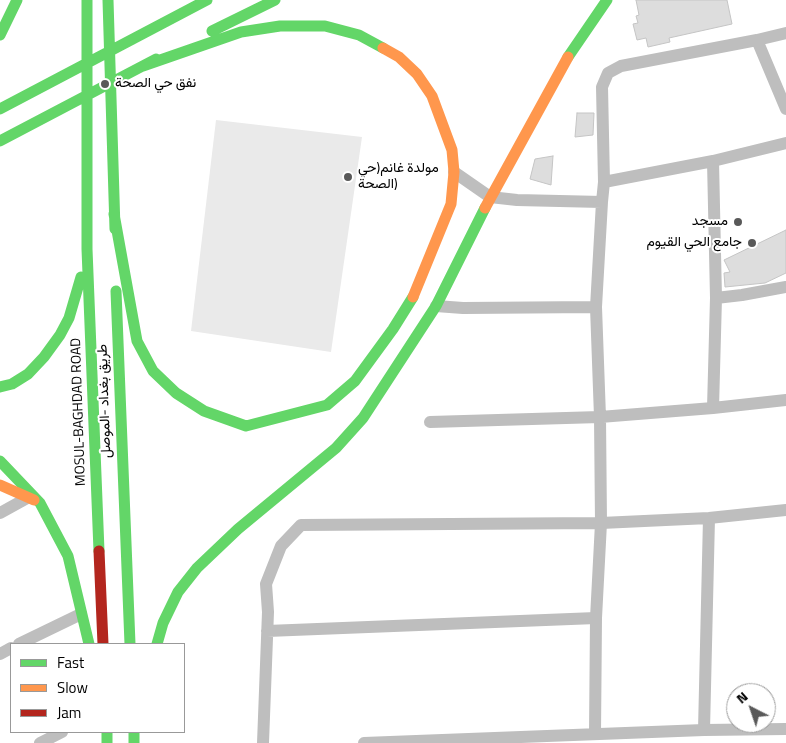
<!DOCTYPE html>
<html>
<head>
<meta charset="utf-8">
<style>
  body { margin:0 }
  #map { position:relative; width:786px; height:743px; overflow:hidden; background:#fff; font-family:"Titillium Web",sans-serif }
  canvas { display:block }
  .legend { position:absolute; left:10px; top:643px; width:175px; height:90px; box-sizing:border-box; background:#fff; border:1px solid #999; margin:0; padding:6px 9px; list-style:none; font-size:15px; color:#000 }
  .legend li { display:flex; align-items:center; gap:10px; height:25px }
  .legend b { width:25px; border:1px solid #999 }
  .north { position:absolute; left:726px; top:683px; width:50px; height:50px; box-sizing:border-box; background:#fff; border:1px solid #999; border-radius:50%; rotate:319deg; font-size:14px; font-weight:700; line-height:20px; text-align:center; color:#000 }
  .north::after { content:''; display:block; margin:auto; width:18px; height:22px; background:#595959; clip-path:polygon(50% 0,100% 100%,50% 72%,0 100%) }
</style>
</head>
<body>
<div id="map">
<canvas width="786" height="743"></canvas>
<ul class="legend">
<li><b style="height:6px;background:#63d668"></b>Fast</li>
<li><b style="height:6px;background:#ff974d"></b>Slow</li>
<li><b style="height:6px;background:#b3261e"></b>Jam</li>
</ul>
<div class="north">N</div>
</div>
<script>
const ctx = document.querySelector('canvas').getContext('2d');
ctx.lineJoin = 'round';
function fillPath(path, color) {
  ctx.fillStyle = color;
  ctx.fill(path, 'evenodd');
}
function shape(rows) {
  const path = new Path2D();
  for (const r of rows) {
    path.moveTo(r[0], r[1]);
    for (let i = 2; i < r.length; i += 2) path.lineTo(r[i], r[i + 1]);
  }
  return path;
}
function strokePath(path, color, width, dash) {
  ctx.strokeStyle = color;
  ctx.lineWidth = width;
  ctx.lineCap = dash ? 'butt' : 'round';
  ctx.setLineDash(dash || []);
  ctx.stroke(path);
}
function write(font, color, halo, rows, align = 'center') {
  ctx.font = font + ' "Titillium Web",Vazirmatn,sans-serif';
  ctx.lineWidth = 4;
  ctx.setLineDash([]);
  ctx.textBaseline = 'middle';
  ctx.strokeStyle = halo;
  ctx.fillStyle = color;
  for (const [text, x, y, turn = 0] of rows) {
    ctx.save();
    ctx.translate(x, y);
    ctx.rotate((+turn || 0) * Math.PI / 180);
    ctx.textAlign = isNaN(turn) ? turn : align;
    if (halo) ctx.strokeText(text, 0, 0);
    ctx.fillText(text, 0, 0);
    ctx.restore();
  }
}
fillPath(shape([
  [216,120,362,137,331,352,191,331]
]), '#eaeaea');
const building = shape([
  [636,0,727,0,732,24,669,38,670,42,648,47,646,38,637,40,633,24,638,23,636,16,639,15,636,0],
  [577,113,594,113,593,135,575,137,577,113],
  [553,156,551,185,530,179,535,159,553,156],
  [786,230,786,273,765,283,725,287,724,273,730,272,724,260,786,230]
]);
fillPath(building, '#ddd');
strokePath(building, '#c5c5c5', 1);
strokePath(shape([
  [757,40,786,109],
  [454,172,490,197,517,200,602,202],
  [604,182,713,161,786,143],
  [716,298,742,295,786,287],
  [436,306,463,308,596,307],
  [713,408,716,298,713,161],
  [430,422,600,417,713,408,786,400],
  [0,513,29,497],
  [267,631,596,618],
  [19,644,81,614],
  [0,654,11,648],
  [704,730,709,518],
  [595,734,596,618,601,523,600,417,596,307,602,202,604,182,602,87,608,73,621,66,757,40,786,33],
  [40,743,62,732],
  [263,743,268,612,266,584,281,546,301,525,601,523,709,518,786,510],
  [364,743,704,730,786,729]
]), '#bebebe', 12);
strokePath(shape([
  [87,0,87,249,99,551],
  [108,0,115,229],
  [212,31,275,0],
  [0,35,17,0],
  [568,57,607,0],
  [143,66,241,32,280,26,325,26,359,35,383,48],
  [0,109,207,0],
  [0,141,156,59],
  [114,214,137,341,153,371,176,393,204,411,246,426,327,405,355,381,393,329,413,297],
  [116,291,130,644],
  [0,387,12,384,28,374,44,357,60,335,69,318,81,277],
  [0,461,40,503,68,556,89,644],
  [157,644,163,623,178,592,197,568,238,529,336,448,363,418,436,306,485,208],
  [107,732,107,743],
  [134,732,134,743]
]), '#63d668', 11);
strokePath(shape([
  [383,48,399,57,417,74,432,96,452,150,454,172,451,204,413,297],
  [485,208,568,57],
  [0,485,34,500]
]), '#ff974d', 11);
strokePath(shape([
  [99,551,103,644]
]), '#b3261e', 11);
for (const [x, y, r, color] of [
  [105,84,5,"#595959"],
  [348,177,5,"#595959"],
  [738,222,5,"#595959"],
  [752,243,5,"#595959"]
]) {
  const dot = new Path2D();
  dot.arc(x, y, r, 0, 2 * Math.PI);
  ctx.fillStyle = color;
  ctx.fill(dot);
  strokePath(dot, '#fff', 2);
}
write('14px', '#000', '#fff', [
  ["نفق حي الصحة",115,84],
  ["مولدة غانم(حي",358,169],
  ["الصحة)",358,185],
  ["مسجد",728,222,"right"],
  ["جامع الحي القيوم",742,243,"right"]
], 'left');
write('14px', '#000', '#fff', [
  ["طريق بغداد -الموصل",105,401,-92],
  ["MOSUL-BAGHDAD ROAD",79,412,-92]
]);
</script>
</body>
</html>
